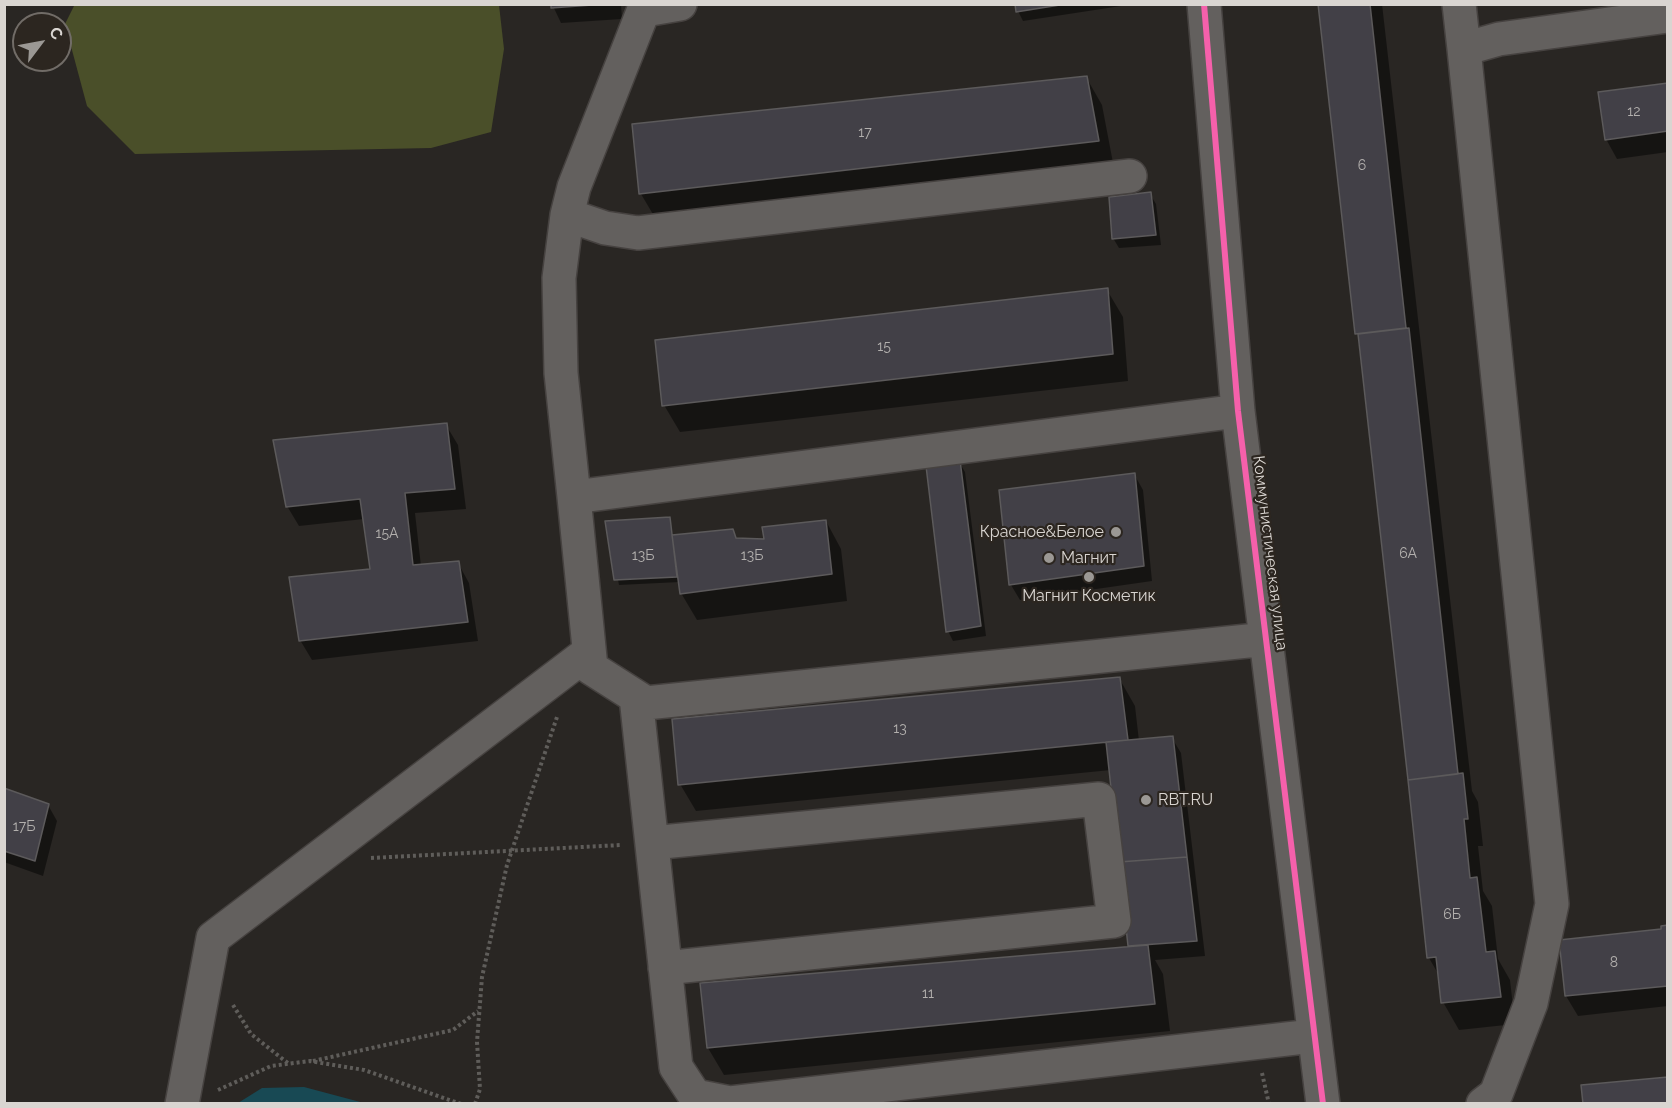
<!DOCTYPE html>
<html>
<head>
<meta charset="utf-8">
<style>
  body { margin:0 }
  #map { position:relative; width:1672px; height:1108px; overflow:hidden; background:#292623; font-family:Raleway,sans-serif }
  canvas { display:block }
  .frame { position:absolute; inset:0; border:6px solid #d9d5d1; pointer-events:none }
  .north { position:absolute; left:12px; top:12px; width:60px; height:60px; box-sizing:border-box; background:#2c2620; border:2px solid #716c67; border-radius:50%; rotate:58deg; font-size:16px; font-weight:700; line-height:24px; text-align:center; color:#d9d5d1 }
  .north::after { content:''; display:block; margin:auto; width:21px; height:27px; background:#9b9894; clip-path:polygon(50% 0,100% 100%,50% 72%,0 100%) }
</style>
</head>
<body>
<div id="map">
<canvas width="1672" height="1108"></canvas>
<div class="frame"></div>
<div class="north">С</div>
</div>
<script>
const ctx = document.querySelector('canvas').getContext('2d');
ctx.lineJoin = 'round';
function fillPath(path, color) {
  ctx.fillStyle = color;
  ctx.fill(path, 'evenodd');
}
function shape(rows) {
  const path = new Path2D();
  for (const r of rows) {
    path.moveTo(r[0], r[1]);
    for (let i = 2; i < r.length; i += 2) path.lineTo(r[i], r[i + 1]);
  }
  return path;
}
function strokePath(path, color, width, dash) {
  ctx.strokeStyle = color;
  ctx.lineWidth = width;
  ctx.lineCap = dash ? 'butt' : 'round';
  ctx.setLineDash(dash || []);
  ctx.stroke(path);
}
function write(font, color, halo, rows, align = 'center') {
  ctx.font = font + ' Raleway,sans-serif';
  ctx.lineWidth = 4.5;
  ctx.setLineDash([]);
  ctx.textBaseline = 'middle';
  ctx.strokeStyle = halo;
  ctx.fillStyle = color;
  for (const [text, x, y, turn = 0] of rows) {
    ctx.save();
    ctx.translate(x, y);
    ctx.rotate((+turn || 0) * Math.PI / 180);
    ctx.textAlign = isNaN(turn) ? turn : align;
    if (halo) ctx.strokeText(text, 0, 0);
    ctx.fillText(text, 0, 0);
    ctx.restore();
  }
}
fillPath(shape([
  [75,4,499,5,504,49,491,132,431,148,135,154,87,106,65,24]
]), '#4a4f29');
fillPath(shape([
  [304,1087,364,1103,238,1103,262,1088]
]), '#184954');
fillPath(shape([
  [552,4,621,4,622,19,561,23],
  [1073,4,1121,6,1023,21,1018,11],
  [1320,4,1382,4,1472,791,1478,802,1483,846,1478,846,1483,891,1492,906,1498,959,1510,980,1515,1024,1459,1030,1443,1002,1440,977,1429,958],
  [1086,77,1102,105,1114,168,657,221,641,194],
  [1668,84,1668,152,1617,159,1606,139],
  [1150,194,1156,204,1161,245,1119,248,1113,238],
  [1107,290,1123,317,1128,381,680,432,664,405],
  [446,425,458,445,466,509,415,513,421,566,458,563,469,583,478,641,312,660,300,640,371,571,364,519,299,526,287,506],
  [959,462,965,472,986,636,953,641,948,631],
  [1134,474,1143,490,1152,581,1020,600,1011,585],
  [669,519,673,536,732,530,738,540,765,540,826,521,841,549,847,601,697,620,681,593,680,582,619,585,607,523],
  [1119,678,1135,706,1139,741,1172,738,1181,753,1205,956,1155,960,1163,974,1170,1031,724,1075,708,1048,1130,948,1111,770,696,811,680,784],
  [4,789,48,805,57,821,43,876,4,862],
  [1668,927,1668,1006,1578,1016,1566,996]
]), '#0007');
const building = shape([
  [551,4,606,4,551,8,551,4],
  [1015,4,1066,4,1016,12,1015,4],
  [1318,4,1370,4,1406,328,1355,334,1318,4],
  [1087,76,1099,141,639,194,632,124,1087,76],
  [1668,83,1668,131,1605,140,1598,92,1668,83],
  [1151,192,1156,235,1112,239,1109,197,1151,192],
  [1108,288,1113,354,662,406,655,340,1108,288],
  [1409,328,1458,774,1408,780,1358,334,1409,328],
  [447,423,455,489,405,493,413,565,459,561,468,622,299,641,289,577,370,569,360,499,286,507,273,440,447,423],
  [960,460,981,626,946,632,926,466,960,460],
  [1135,473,1144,566,1009,585,999,490,1135,473],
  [670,517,677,577,614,580,605,521,670,517],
  [826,520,832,574,680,594,672,535,733,529,736,538,764,539,762,527,826,520],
  [1120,677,1128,740,678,785,672,719,1120,677],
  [1173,736,1187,857,1119,862,1106,742,1173,736],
  [1463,773,1468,819,1464,819,1470,878,1477,877,1486,952,1495,951,1501,997,1441,1003,1436,957,1427,958,1408,780,1463,773],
  [4,788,49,804,35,861,4,851,4,788],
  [1187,857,1197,941,1128,946,1119,862,1187,857],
  [1668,925,1668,986,1565,996,1559,940,1661,929,1661,926,1668,925],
  [1148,945,1155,1004,707,1048,700,983,1148,945],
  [1668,1077,1668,1104,1583,1104,1581,1085,1668,1077]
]);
fillPath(building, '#424047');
strokePath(building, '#5c5a5b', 1.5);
const minor = shape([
  [646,4,574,187,567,215,559,278,561,373,574,497,1238,411],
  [1204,4,1238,411,1323,1104],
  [1459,4,1464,49],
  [645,10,680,4],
  [567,215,605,228,638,233,1130,176],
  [574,497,591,668,646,703,1267,639],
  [636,697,676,1067,695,1096,730,1103,1313,1036],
  [652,843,1099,799,1114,921,665,968],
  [182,1104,213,938,589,652],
  [1483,1104,1496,1094,1531,1003,1552,904,1464,49,1499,39,1668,16]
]);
strokePath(minor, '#464240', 36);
strokePath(shape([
  [371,858,621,845],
  [233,1005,251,1034,289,1064],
  [313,1061,453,1030,478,1011],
  [1262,1073,1269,1104],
  [218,1090,271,1066,310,1061,364,1070,461,1104],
  [475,1104,480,1089,477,1042,482,977,507,865,557,717]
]), '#5f5d5a', 4, [3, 3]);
strokePath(minor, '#63605e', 33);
strokePath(shape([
  [1204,4,1238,411,1323,1104]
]), '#f560ab', 6);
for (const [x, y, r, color] of [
  [1116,532,6,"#9b9894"],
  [1049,558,6,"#9b9894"],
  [1089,577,6,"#9b9894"],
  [1146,800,6,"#9b9894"]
]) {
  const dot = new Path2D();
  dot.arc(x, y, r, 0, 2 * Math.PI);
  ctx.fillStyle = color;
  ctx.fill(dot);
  strokePath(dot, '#2c2620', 2);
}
write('14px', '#b3b0ae', null, [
  ["12",1634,112],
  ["17",865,133],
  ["6",1362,166],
  ["15",884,347],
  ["15А",387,534],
  ["6А",1408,554],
  ["13Б",643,556],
  ["13Б",752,556],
  ["13",900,729],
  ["17Б",24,827],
  ["6Б",1452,915],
  ["8",1614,963],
  ["11",928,994]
]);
write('16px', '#d9d5d1', '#2c2620', [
  ["Красное&Белое",1104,532,"right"],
  ["Магнит",1061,558],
  ["Магнит Косметик",1089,596,"center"],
  ["RBT.RU",1158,800]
], 'left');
write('16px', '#d9d5d1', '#2c2620', [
  ["Коммунистическая улица",1270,553,83]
]);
</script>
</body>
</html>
